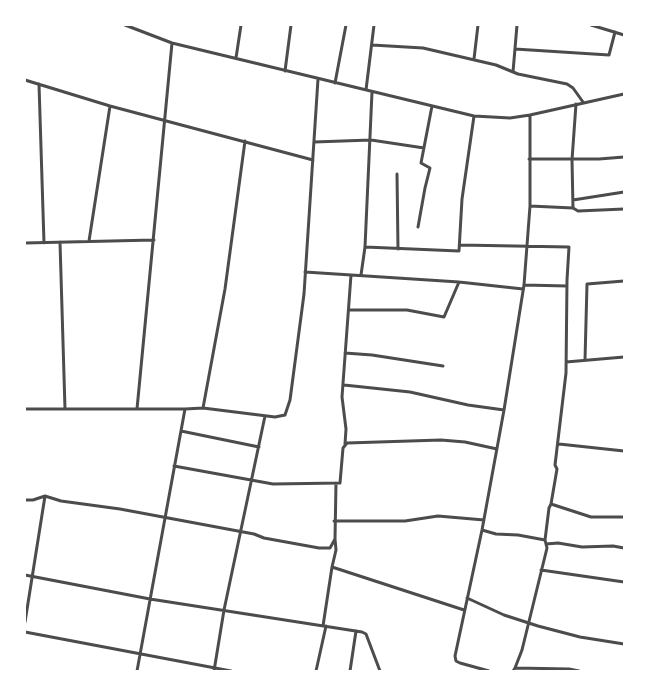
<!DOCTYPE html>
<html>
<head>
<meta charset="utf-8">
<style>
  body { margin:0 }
  #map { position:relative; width:649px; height:696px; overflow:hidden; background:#fff; font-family:"Zilla Slab",serif }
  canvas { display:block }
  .frame { position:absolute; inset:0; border:26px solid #fff; pointer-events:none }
</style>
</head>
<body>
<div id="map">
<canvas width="649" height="696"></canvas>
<div class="frame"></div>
</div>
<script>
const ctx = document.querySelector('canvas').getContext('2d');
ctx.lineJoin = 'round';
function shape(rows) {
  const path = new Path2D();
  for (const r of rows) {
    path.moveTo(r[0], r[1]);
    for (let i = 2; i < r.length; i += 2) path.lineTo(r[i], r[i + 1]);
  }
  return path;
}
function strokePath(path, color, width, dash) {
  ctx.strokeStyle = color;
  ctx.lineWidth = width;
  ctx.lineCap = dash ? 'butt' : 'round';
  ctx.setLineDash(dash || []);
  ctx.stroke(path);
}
strokePath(shape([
  [125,25,172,43,474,116,510,118,530,115,624,94],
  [591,25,624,35],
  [372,45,423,48,496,65,518,74,567,84,573,88,583,102],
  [515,49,609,55,615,32],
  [236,58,241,25],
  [474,59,478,25],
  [285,71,291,25],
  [513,72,517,25],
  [25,80,110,106,313,160],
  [335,83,346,25],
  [39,84,44,243],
  [366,90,374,25],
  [314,142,371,140,424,148],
  [529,159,599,159,624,157],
  [397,174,398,249],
  [573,200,624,192],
  [530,206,573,208,578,211,624,209],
  [573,208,572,160,576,104],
  [418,227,425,188,430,168,421,163,432,106],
  [89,241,110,106],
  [60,242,65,409],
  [25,243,154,240],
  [460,245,569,247,567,280,566,373,555,465,557,469,551,504,549,508,545,540,547,548,522,650,515,668],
  [365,247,459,251,462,199,474,116],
  [305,272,459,282,523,289],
  [361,275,365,247,372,92],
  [524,285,567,286],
  [349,310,407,310,444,317,459,282],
  [345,353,372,355,443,366],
  [585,360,587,284,624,281],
  [566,362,624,357],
  [344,385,410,392,468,405,504,410],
  [203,408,225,289,245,141],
  [25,409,185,409,203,408,275,417,285,415,290,400,304,294,318,79],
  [137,409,172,43],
  [181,431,259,447],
  [345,444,346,429,342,397,351,275],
  [559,444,624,451],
  [174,466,273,484,340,483,343,448,347,443,441,440,465,442,497,449],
  [25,500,33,500,45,496,61,501,120,509,254,534,264,538,319,548,330,548,335,539,336,483],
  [551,504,591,517,624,517],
  [334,521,405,521,438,516,484,520],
  [482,530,496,534,518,535,545,540],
  [335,539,336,550,332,567,464,610],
  [546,544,558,543,582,547,613,546,624,548],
  [541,570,624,582],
  [25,575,150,599,362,632,366,634,380,671],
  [467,598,504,615,538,626,580,637,624,644],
  [25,622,45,496],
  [323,626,332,567],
  [25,632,231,671],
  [137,671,185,409],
  [214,671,224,610,265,416],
  [316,671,326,626],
  [350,671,356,631],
  [489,671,460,663,456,661,455,656,482,530,504,410,524,285,530,206,530,115],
  [513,671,515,668,569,669,579,671]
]), '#4c4c4c', 3);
</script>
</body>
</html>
